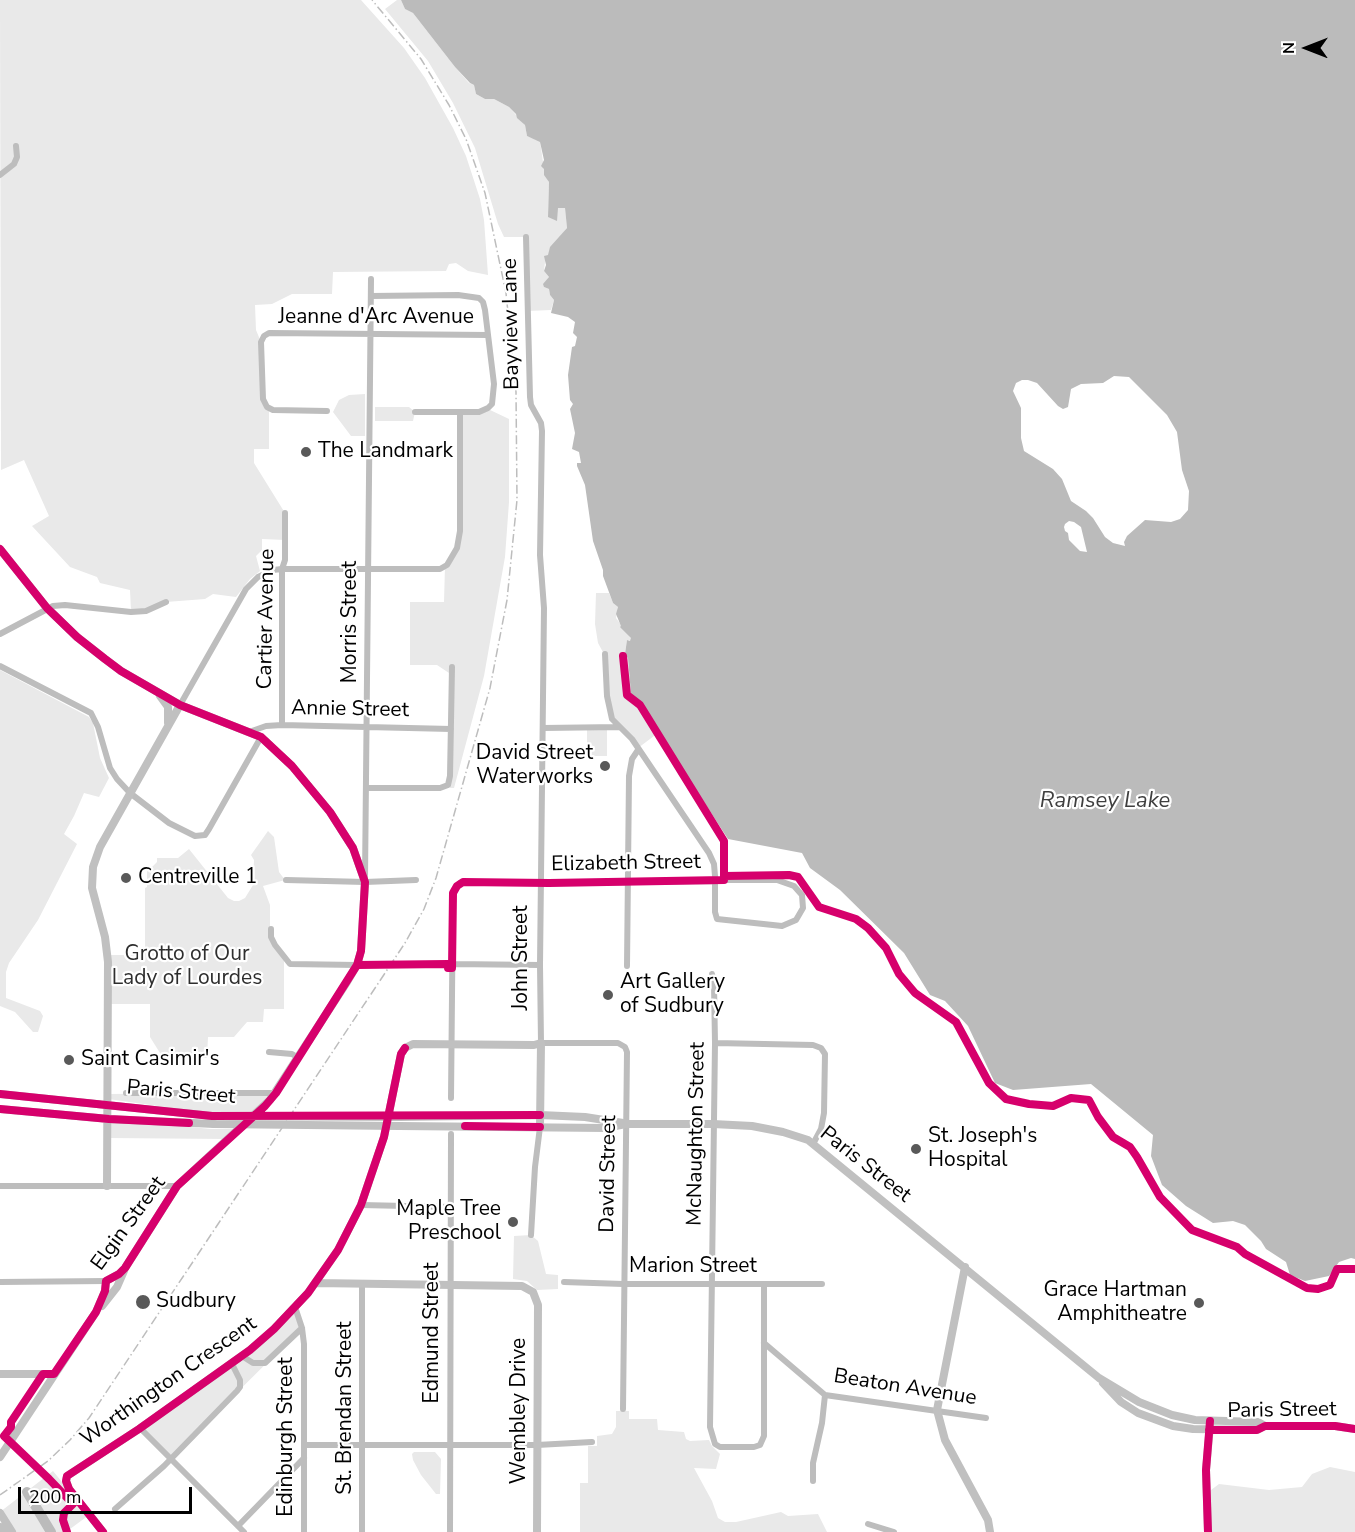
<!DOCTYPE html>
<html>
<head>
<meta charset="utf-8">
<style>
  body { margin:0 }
  #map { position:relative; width:1355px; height:1532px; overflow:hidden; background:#fff; font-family:"Nunito Sans",sans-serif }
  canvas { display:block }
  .north { position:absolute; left:1277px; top:18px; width:60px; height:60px; -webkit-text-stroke:4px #fff; paint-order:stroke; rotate:270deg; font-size:16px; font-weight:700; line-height:24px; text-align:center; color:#000 }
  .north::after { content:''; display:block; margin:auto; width:21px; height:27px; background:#000; clip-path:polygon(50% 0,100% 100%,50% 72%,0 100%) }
  .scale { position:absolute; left:18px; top:1487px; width:174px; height:27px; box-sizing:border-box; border:3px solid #000; border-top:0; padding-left:8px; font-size:18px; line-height:21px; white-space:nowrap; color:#000; -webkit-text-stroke:4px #fff; paint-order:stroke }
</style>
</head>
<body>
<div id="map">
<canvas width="1355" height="1532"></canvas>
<div class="north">N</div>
<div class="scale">200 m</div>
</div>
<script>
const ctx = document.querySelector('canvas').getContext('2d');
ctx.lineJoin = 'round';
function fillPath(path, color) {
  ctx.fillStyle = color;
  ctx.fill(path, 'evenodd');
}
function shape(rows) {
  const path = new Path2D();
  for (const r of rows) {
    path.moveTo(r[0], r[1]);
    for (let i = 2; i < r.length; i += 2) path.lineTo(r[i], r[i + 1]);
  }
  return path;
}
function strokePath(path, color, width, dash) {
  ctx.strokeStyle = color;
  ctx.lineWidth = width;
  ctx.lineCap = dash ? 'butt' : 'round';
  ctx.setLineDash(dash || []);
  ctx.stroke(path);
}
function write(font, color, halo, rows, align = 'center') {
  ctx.font = font + ' "Nunito Sans",sans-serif';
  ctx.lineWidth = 4.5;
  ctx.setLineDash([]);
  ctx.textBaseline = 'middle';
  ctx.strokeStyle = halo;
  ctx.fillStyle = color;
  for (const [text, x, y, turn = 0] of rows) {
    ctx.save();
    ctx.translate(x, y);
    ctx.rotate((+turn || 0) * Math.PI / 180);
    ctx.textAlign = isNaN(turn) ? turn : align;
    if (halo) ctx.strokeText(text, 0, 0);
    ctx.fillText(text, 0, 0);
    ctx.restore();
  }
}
fillPath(shape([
  [0,0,361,0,404,48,425,78,453,128,466,156,480,199,484,220,488,275,468,271,456,263,449,264,446,271,333,272,332,294,292,294,272,304,255,305,256,330,261,342,263,399,269,409,269,449,254,449,254,463,285,513,285,540,262,539,262,550,256,556,260,571,250,579,236,597,213,594,205,599,166,602,151,608,131,611,130,590,100,583,97,577,70,567,32,526,49,516,24,460,1,470],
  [397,0,401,0,405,9,413,13,455,67,469,83,474,85,476,94,485,99,494,99,509,107,525,125,527,136,540,141,544,169,549,182,548,217,558,208,565,208,567,228,555,243,545,262,544,271,549,277,544,287,549,289,550,295,554,300,551,310,527,311,526,237,504,237,498,224,475,148,453,103,428,61,385,9],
  [365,394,365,436,351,436,333,412,339,400,349,395],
  [375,407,409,407,415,412,413,421,375,421],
  [488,409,509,419,509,502,505,557,484,676,454,788,450,788,452,675,437,665,410,665,410,602,444,602,445,566,457,548,460,413],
  [596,593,609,593,613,603,618,607,616,618,631,638,631,641,627,640,625,654,628,657,631,694,640,703,658,733,638,748,613,722,604,654,598,643,595,624],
  [0,670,89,717,93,723,100,758,109,778,99,797,84,793,74,816,64,834,77,844,38,920,9,963,6,972,6,998,40,1011,43,1016,38,1032,33,1032,15,1012,0,1006],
  [587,727,607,727,607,756,587,756],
  [268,831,274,837,279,872,285,880,263,886,270,905,270,937,284,958,284,1009,264,1009,263,1022,247,1022,234,1037,208,1037,207,1058,161,1059,160,1053,150,1037,150,1004,108,1004,107,955,145,955,145,888,147,887,147,868,152,867,157,862,157,858,178,858,189,849,228,898,234,901,239,901,245,898,253,885,254,860,251,855],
  [274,1090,253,1113,208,1113,108,1099,109,1094,207,1093],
  [108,1119,211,1129,239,1129,228,1139,108,1138],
  [531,1235,538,1241,546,1274,558,1275,558,1289,537,1290,527,1281,513,1279,514,1236],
  [294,1307,302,1328,170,1459,139,1428,231,1363],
  [616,1411,629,1411,629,1419,657,1419,658,1430,684,1432,686,1439,690,1441,709,1440,712,1446,720,1454,716,1469,694,1468,712,1501,718,1518,725,1522,736,1522,781,1512,788,1516,818,1514,827,1532,580,1532,580,1483,588,1483,588,1446,597,1446,597,1436,612,1434,616,1427],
  [414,1452,435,1452,441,1459,440,1494,436,1494,421,1475,413,1460,412,1454],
  [1330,1467,1355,1472,1355,1532,1211,1532,1207,1493,1219,1484,1269,1490,1302,1487,1312,1474],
  [53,1471,89,1515,66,1532,13,1532,0,1512]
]), '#e9e9e9');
fillPath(shape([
  [401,0,1355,0,1355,1259,1351,1258,1339,1262,1329,1276,1305,1281,1290,1275,1286,1262,1266,1249,1261,1241,1245,1225,1233,1221,1213,1223,1186,1206,1162,1185,1151,1156,1153,1135,1091,1084,1013,1090,995,1083,968,1026,945,1001,930,995,904,953,840,890,810,868,802,853,728,839,640,703,631,694,628,658,625,654,627,640,630,641,631,638,620,627,621,626,616,614,618,607,613,603,603,576,603,570,593,541,585,485,577,466,577,463,581,463,579,452,572,449,575,433,570,409,573,404,570,400,568,375,572,347,575,346,577,337,573,333,575,322,568,317,551,313,554,300,550,295,549,289,544,287,543,284,549,277,544,271,546,265,544,256,548,255,550,247,567,228,565,208,558,208,557,221,548,217,549,182,544,175,544,169,541,166,544,160,540,142,527,136,525,125,517,118,516,114,509,107,494,99,485,99,476,94,474,85,470,83,455,67,413,13,405,9],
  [1114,376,1129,377,1167,415,1177,432,1182,470,1189,491,1188,510,1180,519,1171,522,1145,520,1127,536,1124,542,1125,546,1113,543,1105,537,1093,518,1086,511,1071,501,1062,479,1053,469,1024,451,1021,438,1021,408,1013,391,1016,383,1022,380,1028,380,1037,383,1058,406,1063,409,1068,407,1071,389,1081,384,1103,383],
  [1069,521,1074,522,1081,527,1087,552,1080,551,1069,540,1068,533,1065,531,1064,527,1065,524]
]), '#bbb');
strokePath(shape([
  [27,1492,51,1532]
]), '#bbb', 10);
strokePath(shape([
  [0,175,14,164,17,157,16,146],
  [526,237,530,397,531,405,541,423,542,431,540,555,544,608,540,965,541,1043,618,1043,625,1047,627,1052,623,1409],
  [371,296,458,295,479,298,483,302,485,310,494,384,492,404,488,408,479,412,415,412],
  [327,411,273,410,267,407,263,399,261,342,264,336,269,333,488,335],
  [0,634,53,606,65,605,131,612,146,611,166,602],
  [0,666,91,713,98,727,110,768,117,779,130,793,169,823,195,836,205,835,209,829,261,737],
  [180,705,246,589,258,577,273,570,282,569,440,569,447,565,457,548,460,531,460,412],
  [282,725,282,569,285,560,285,513],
  [543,728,619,727],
  [249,732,266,726,282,725,451,729],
  [367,788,440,788,448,785,450,776,452,667],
  [365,878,371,279],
  [286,880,365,882,416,880],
  [271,929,271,937,275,945,290,964,357,965],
  [452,964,540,965],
  [627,966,629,776,632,759,638,750],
  [712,974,714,984,715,1043,710,1427,715,1444,720,1447,754,1447,760,1445,764,1436,764,1285],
  [715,1043,813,1045,821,1048,825,1054,824,1113,821,1129,813,1144],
  [269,1052,292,1054,297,1057],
  [126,1093,276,1093],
  [451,1098,453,893,460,883,549,883,627,882,715,881,724,880,777,880,794,886,802,895,803,908,796,920,782,926,717,919,715,912,715,876,714,864,709,853,632,739,612,719,607,696,605,654],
  [0,1186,177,1186],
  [361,1205,451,1207],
  [531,1235,535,1167,540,1127],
  [0,1282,106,1281],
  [564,1282,623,1284,822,1284],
  [295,1307,302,1328,304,1344,304,1532],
  [764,1343,825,1395,986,1418],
  [242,1356,253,1363,265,1363,302,1328],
  [140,1428,244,1532],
  [304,1445,537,1445,592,1442],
  [813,1481,813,1463,822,1423,825,1395],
  [115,1509,164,1466,237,1391,240,1387,240,1380,232,1364],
  [868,1524,894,1532],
  [238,1526,304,1458],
  [362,1532,362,1284],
  [450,1532,451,1134]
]), '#bdbdbd', 6);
strokePath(shape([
  [0,549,47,608,77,637,105,659,121,671,180,705,261,737,292,766,330,812,353,848,365,882,361,951,357,965,347,982,270,1100,177,1186,125,1268,119,1274,106,1281,105,1291,96,1312,0,1457],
  [160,696,168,707,168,723],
  [0,1094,212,1116],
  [0,1109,109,1119,214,1124],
  [399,1117,540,1115,585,1117,623,1123],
  [399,1126,605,1128,626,1124,713,1124,752,1126,783,1132,808,1140,1099,1378,1139,1402,1172,1415,1195,1420,1258,1422,1265,1426,1335,1426,1355,1429],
  [107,1186,108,962,105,937,92,888,93,867,100,847,180,705],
  [965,1267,937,1410,945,1440,988,1520,990,1532],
  [316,1283,522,1286,533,1292,538,1305,537,1532],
  [102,1306,117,1287,124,1271],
  [0,1374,54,1374],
  [1103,1383,1121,1402,1138,1413,1173,1426,1193,1429,1257,1430,1265,1426],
  [0,1513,12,1532],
  [0,1527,4,1532],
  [103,1532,69,1489,66,1481,67,1476,139,1429,250,1350,274,1329,308,1293,338,1250,361,1205,384,1137,401,1054,405,1048,413,1044,534,1045,541,1043,540,1127],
  [1208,1532,1206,1470,1210,1425]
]), '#c0c0c0', 8);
strokePath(shape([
  [0,1495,48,1461,70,1440,89,1418,405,943,424,909,436,878,490,688,507,600,517,500,516,392,506,293,485,193,466,139,449,105,421,59,372,0]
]), '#bdbdbd', 1.5, [9, 3, 1.5, 3]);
strokePath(shape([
  [212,1116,399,1117],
  [214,1124,399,1126]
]), '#c0c0c0', 8);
strokePath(shape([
  [0,549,47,608,77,637,105,659,121,671,180,705,261,737,292,766,330,812,353,848,365,882,361,951,357,965,276,1093,265,1106,177,1186,125,1268,119,1274,106,1281,105,1291,96,1312,54,1374,43,1374,11,1422,11,1427,4,1436,49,1479,73,1504,64,1513,63,1520,67,1532],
  [724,876,789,875,798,877,819,907,856,919,868,928,886,948,899,974,915,993,956,1022,989,1083,1006,1099,1029,1104,1053,1106,1071,1098,1089,1100,1098,1117,1113,1137,1130,1147,1137,1157,1160,1197,1192,1230,1237,1247,1245,1254,1307,1288,1318,1289,1330,1285,1337,1269,1355,1269],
  [357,965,448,964,448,968,452,968,453,893,457,886,463,882,549,883,724,880,724,841,640,705,627,695,623,656],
  [0,1094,212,1116,540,1115],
  [0,1109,109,1119,189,1123],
  [465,1126,540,1127],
  [1209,1430,1257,1430,1265,1426,1335,1426,1355,1429],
  [103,1532,69,1489,66,1481,67,1476,139,1429,250,1350,274,1329,308,1293,338,1250,361,1205,384,1137,401,1054,405,1048],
  [1208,1532,1206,1470,1210,1421]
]), '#d6006c', 8);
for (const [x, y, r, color] of [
  [306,452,6,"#595959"],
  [605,766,6,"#595959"],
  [126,878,6,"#595959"],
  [608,995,6,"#595959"],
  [69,1060,6,"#595959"],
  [916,1149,6,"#595959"],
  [513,1222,6,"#595959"],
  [143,1302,8,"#595959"],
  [1199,1303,6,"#595959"]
]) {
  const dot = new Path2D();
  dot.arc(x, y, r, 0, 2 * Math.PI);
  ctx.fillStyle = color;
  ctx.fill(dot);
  strokePath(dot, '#fff', 2);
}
write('21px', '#000', '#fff', [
  ["Jeanne d'Arc Avenue",376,318],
  ["Bayview Lane",512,324,-91],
  ["Cartier Avenue",267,619,-89],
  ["Morris Street",351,622,-90],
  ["Annie Street",350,710,1],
  ["Elizabeth Street",626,864,-1],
  ["John Street",522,958,-90],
  ["Paris Street",181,1093,5],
  ["McNaughton Street",697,1134,-89],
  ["Paris Street",865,1165,38],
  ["David Street",609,1174,-89],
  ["Elgin Street",129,1224,-54],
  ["Marion Street",693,1267],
  ["Edmund Street",433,1333,-90],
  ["Worthington Crescent",169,1382,-35],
  ["Beaton Avenue",905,1388,9],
  ["St. Brendan Street",346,1408,-90],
  ["Wembley Drive",520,1411,-90],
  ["Paris Street",1282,1411,-1],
  ["Edinburgh Street",287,1437,-90]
]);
write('21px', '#000', '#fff', [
  ["The Landmark",318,452],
  ["David Street",593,754,"right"],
  ["Waterworks",593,778,"right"],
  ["Centreville 1",138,878],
  ["Art Gallery",620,983],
  ["of Sudbury",620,1007],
  ["Saint Casimir's",81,1060],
  ["St. Joseph's",928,1137],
  ["Hospital",928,1161],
  ["Maple Tree",501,1210,"right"],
  ["Preschool",501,1234,"right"],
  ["Grace Hartman",1187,1291,"right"],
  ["Amphitheatre",1187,1315,"right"],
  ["Sudbury",156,1302]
], 'left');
write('21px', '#2e2e2e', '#fff', [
  ["Grotto of Our",187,955],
  ["Lady of Lourdes",187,979]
]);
write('italic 22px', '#3f3f3f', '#fff', [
  ["Ramsey Lake",1105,802]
]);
</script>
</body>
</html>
